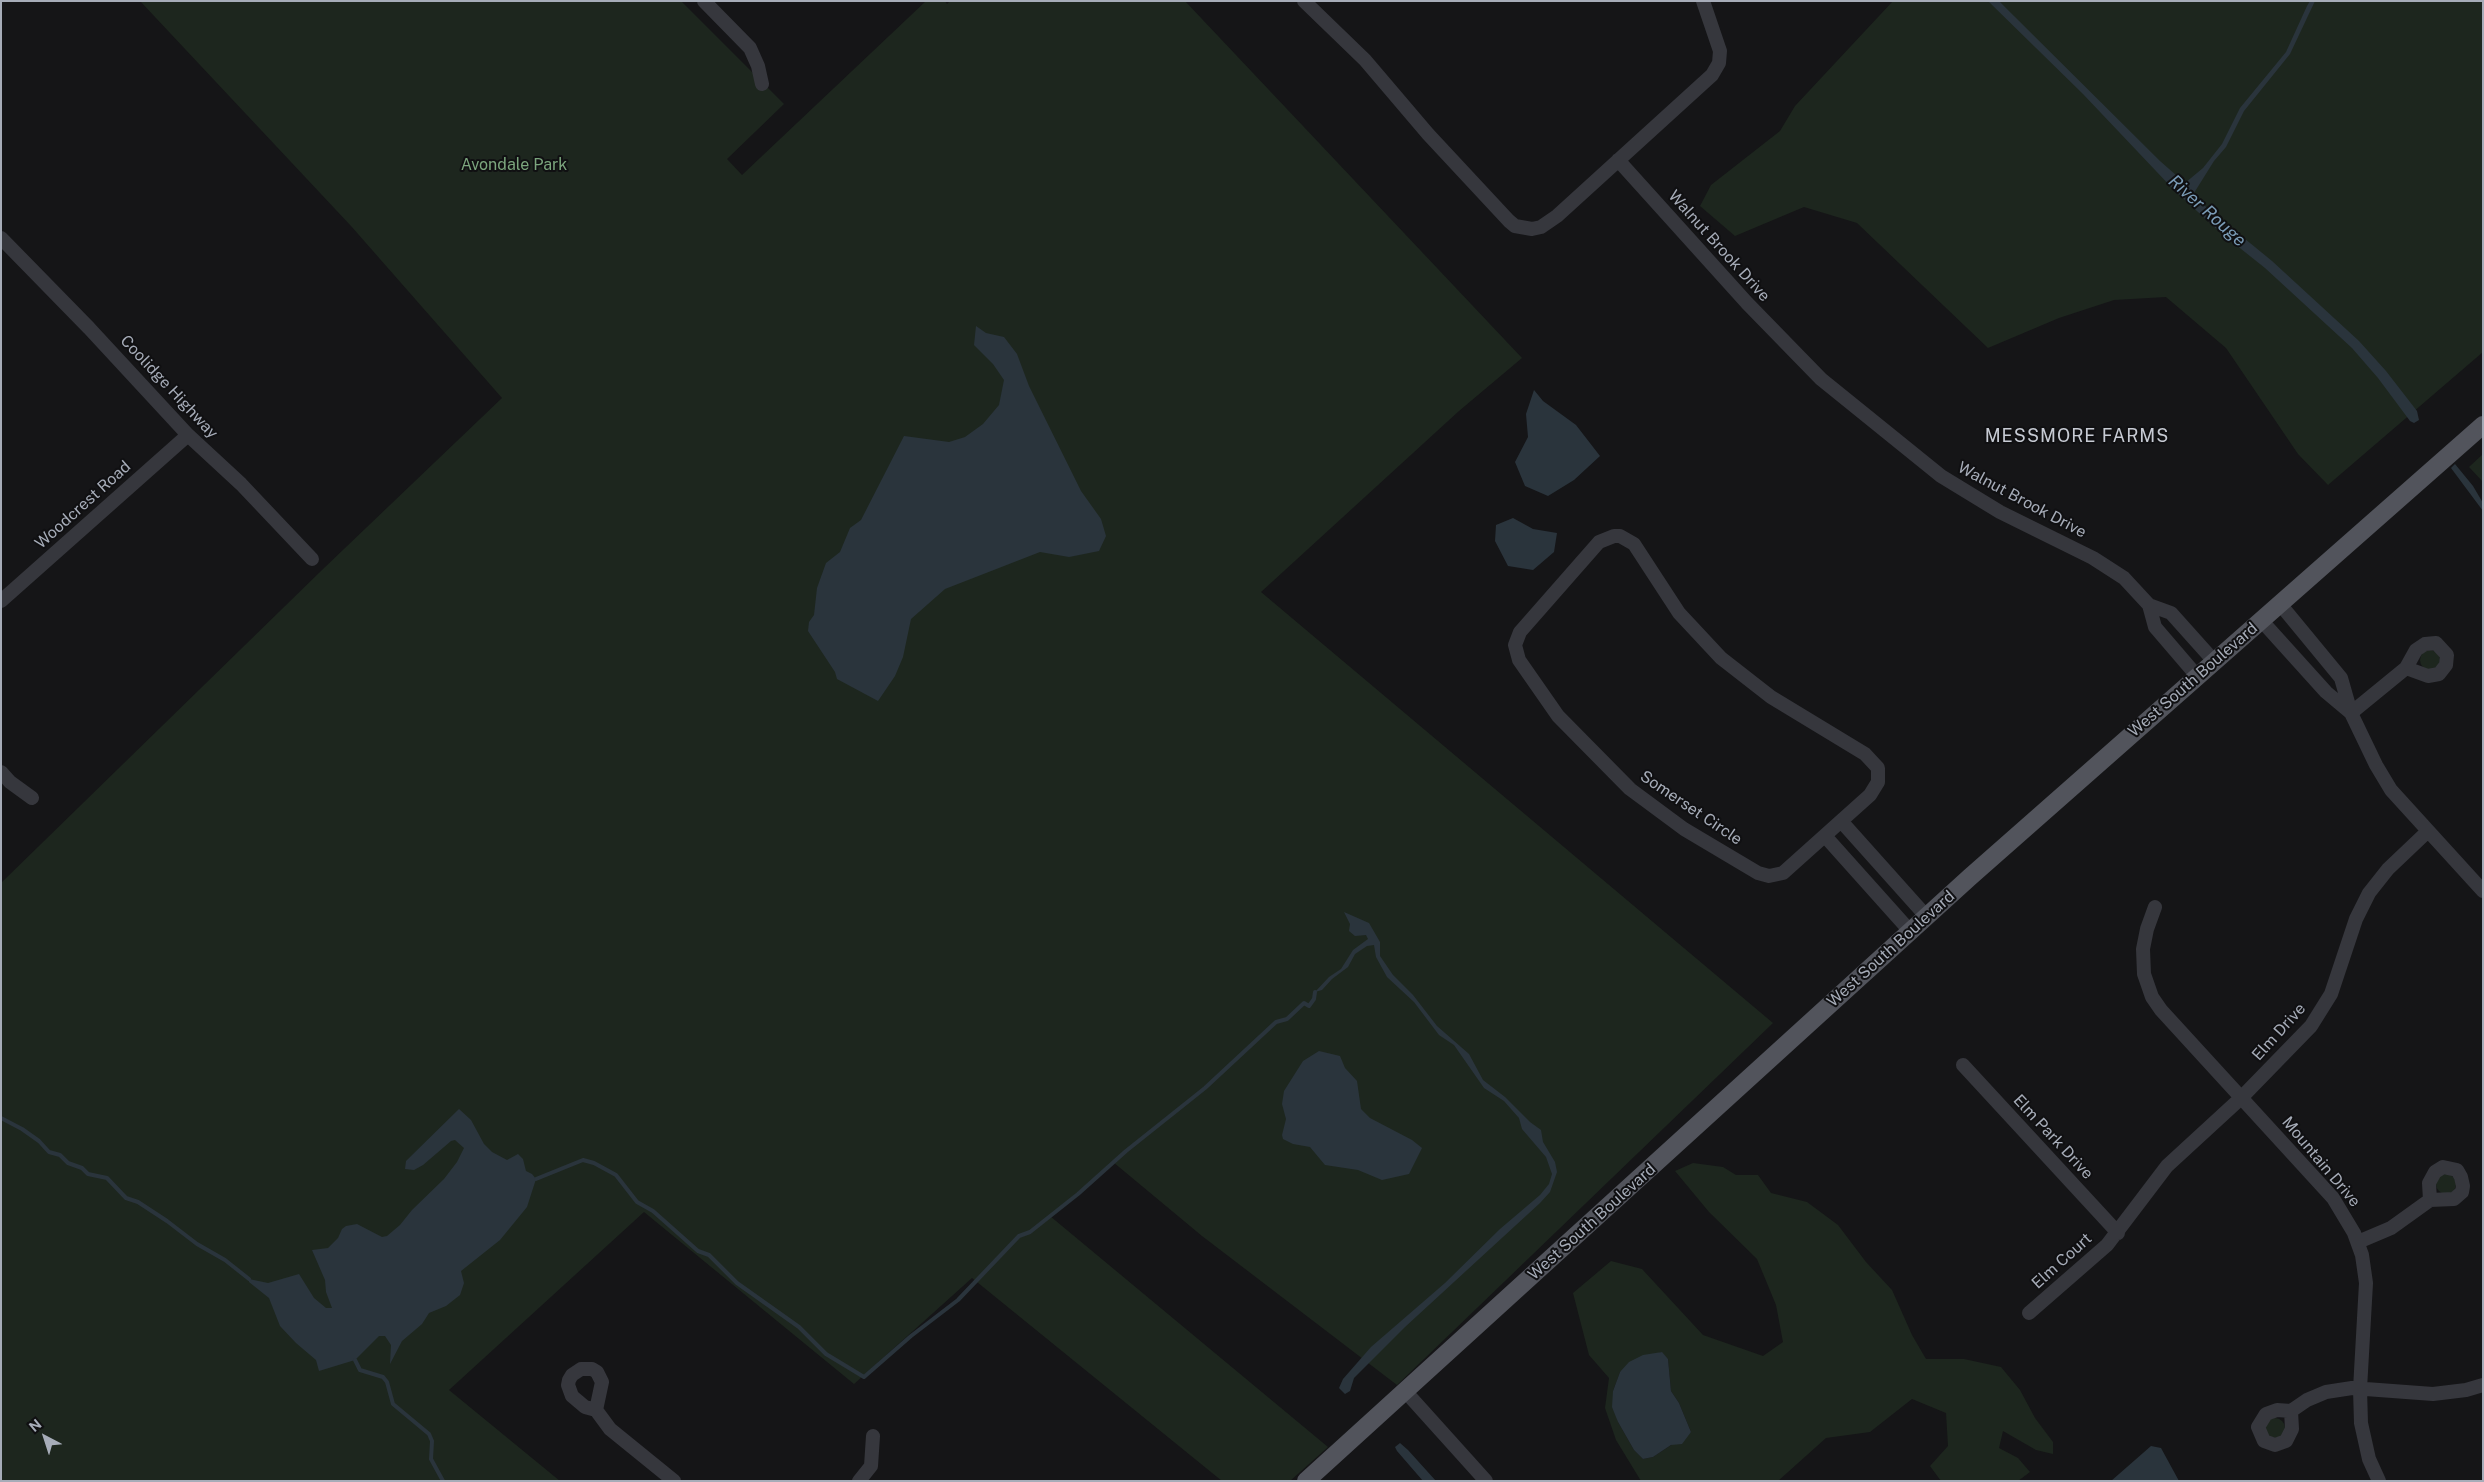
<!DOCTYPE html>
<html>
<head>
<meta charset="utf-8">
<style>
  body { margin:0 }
  #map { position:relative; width:2484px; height:1482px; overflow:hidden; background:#151517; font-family:"Public Sans",sans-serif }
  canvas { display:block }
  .frame { position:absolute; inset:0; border:2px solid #a6acb8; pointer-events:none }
  .north { position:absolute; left:20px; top:1412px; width:50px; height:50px; -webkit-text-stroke:4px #101012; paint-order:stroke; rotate:320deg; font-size:14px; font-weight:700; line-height:20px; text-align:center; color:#a6acb8 }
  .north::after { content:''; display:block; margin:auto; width:18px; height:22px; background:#a6acb8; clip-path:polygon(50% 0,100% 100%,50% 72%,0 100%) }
</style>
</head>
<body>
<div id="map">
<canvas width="2484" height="1482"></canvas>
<div class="frame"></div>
<div class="north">N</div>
</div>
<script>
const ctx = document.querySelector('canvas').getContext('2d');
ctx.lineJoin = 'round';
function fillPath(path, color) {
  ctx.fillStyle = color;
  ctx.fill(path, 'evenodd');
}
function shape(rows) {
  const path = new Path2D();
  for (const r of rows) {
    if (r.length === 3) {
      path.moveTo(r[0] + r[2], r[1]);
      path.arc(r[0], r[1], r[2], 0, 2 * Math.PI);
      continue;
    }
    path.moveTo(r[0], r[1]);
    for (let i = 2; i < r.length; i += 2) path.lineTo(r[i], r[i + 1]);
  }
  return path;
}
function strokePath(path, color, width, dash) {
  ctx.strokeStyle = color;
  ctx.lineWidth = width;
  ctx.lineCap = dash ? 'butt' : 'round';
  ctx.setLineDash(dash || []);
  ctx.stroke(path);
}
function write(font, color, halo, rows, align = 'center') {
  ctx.font = font + ' "Public Sans",sans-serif';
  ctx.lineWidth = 4;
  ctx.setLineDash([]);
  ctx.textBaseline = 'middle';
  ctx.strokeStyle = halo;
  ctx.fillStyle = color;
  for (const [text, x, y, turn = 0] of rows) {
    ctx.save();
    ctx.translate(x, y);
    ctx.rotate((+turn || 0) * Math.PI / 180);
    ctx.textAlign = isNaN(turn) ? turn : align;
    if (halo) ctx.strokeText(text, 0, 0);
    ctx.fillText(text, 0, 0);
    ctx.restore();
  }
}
fillPath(shape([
  [140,1,681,1,784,104,727,159,742,175,926,1,945,1,947,4,950,1,1185,1,1522,358,1459,411,1261,592,1773,1023,1397,1385,1202,1236,1113,1162,1050,1216,1328,1447,1290,1481,1222,1481,972,1278,854,1384,644,1212,449,1390,560,1481,1,1481,1,883,322,570,502,398,351,226],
  [1893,1,2483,1,2483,352,2328,485,2298,454,2226,348,2166,297,2114,300,2059,318,1988,348,1857,223,1804,207,1735,236,1700,206,1711,185,1780,131,1795,106],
  [2483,454,2483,482,2469,467],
  [2430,660,10],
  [1693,1163,1723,1167,1736,1175,1758,1175,1771,1193,1807,1202,1838,1225,1866,1262,1892,1290,1912,1335,1926,1359,1964,1359,2001,1367,2020,1390,2035,1418,2053,1442,2053,1454,2036,1450,2003,1431,1999,1448,2018,1458,2030,1472,2018,1481,1941,1481,1930,1466,1948,1446,1946,1413,1912,1399,1870,1432,1826,1438,1778,1481,1641,1481,1616,1440,1605,1408,1609,1378,1589,1355,1573,1293,1611,1261,1642,1269,1703,1335,1763,1356,1783,1342,1776,1305,1757,1259,1709,1212,1675,1171],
  [1661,1352,1668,1359,1671,1391,1679,1403,1691,1432,1653,1457,1643,1459,1634,1450,1618,1422,1613,1391,1620,1372],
  [2446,1184,10],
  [2275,1428,10]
]), '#1d261e');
fillPath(shape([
  [1988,1,1999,1,2014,16,2160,161,2185,183,2203,168,2222,144,2240,108,2286,52,2307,6,2310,1,2315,1,2290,54,2244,111,2226,147,2214,161,2194,193,2206,207,2272,261,2359,341,2386,371,2417,411,2419,420,2414,423,2410,421,2378,378,2352,348,2265,268,2221,233,2174,190,2083,94],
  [976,326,986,333,1004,337,1017,354,1029,386,1081,491,1101,519,1106,536,1099,551,1069,557,1040,552,945,589,911,619,903,657,895,676,878,701,837,679,835,672,808,631,809,622,814,615,817,588,826,563,840,552,850,528,861,520,904,436,949,442,965,437,983,424,999,405,1004,380,993,364,974,345],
  [1534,390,1543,401,1576,425,1600,456,1574,480,1548,496,1525,486,1515,462,1528,437,1526,414],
  [2455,464,2473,486,2483,503,2483,511,2451,468],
  [1513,518,1533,529,1557,533,1554,552,1533,570,1508,566,1495,541,1496,525],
  [1344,912,1369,923,1380,942,1380,956,1393,975,1413,995,1437,1026,1469,1054,1483,1080,1505,1097,1530,1122,1541,1130,1543,1142,1555,1162,1557,1172,1550,1192,1540,1203,1405,1327,1354,1378,1350,1391,1345,1394,1339,1388,1343,1379,1371,1347,1445,1283,1500,1229,1540,1195,1549,1184,1552,1174,1546,1157,1522,1129,1519,1118,1504,1101,1484,1088,1454,1045,1439,1035,1414,1002,1387,977,1376,957,1374,945,1367,946,1355,954,1348,967,1332,979,1322,990,1315,992,1329,977,1341,969,1353,950,1368,939,1366,935,1355,936,1349,931,1350,924],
  [1319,1051,1340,1056,1345,1068,1357,1081,1361,1109,1370,1118,1412,1140,1422,1148,1409,1174,1382,1180,1358,1170,1325,1165,1310,1147,1293,1144,1283,1139,1282,1135,1286,1119,1282,1104,1284,1091,1303,1061],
  [459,1109,471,1120,484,1144,492,1152,507,1160,518,1154,523,1159,526,1171,532,1174,536,1179,527,1207,500,1240,461,1271,464,1283,460,1295,446,1306,429,1313,422,1324,402,1341,390,1364,391,1345,385,1336,379,1336,355,1360,319,1371,316,1360,296,1343,280,1326,269,1298,249,1282,249,1279,268,1283,299,1274,314,1298,326,1308,332,1308,326,1292,325,1280,312,1250,328,1248,338,1238,342,1229,346,1226,357,1224,382,1237,387,1236,400,1225,412,1210,444,1179,457,1162,464,1148,455,1140,451,1141,423,1165,414,1170,405,1169,406,1161],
  [1662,1352,1668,1359,1671,1391,1679,1403,1691,1432,1682,1444,1671,1445,1653,1457,1643,1459,1634,1450,1618,1422,1612,1407,1613,1391,1620,1372,1629,1362,1643,1355],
  [1400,1443,1408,1450,1436,1481,1423,1481,1397,1451,1395,1447],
  [2151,1446,2161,1448,2179,1481,2111,1481]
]), '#2a343c');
strokePath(shape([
  [1,1118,22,1129,39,1141,49,1152,60,1155,68,1163,82,1168,88,1174,107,1178,126,1198,138,1202,167,1221,197,1244,225,1260,249,1279],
  [536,1179,583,1160,594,1163,616,1175,637,1202,653,1211,698,1251,709,1255,737,1283,799,1327,826,1354,864,1377,911,1336,958,1300,1019,1236,1030,1232,1078,1194,1126,1151,1205,1088,1276,1022,1287,1019,1304,1003,1309,1006,1314,999,1315,992],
  [355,1360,360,1370,383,1377,387,1382,393,1404,429,1434,432,1441,431,1459,443,1481]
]), '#2a343c', 4);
strokePath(shape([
  [704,1,750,48,758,66,762,84],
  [1304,1,1365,60,1428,134,1509,221,1515,226,1532,229,1541,227,1557,216,1712,75,1719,63,1720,51,1703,1],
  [1618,160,1747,303,1821,379,1941,476,2000,512,2093,558,2124,578,2149,605,2155,627,2197,676],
  [1,238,89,328,188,435,241,484,312,559],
  [1614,536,1620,536,1634,544,1679,613,1721,658,1771,697,1865,754,1878,768,1878,782,1870,795,1783,873,1769,876,1758,873,1684,829,1630,789,1558,716,1519,660,1515,645,1520,632,1599,542,1614,536],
  [1,601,188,435],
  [2149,605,2171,613,2214,661],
  [2261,620,2326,692,2351,713,2341,678,2280,604],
  [2406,668,2416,650,2425,644,2436,643,2447,655,2446,665,2439,674,2428,676,2406,668,2351,713,2376,765,2391,790,2483,891],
  [1,772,10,782,32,798],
  [1841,821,1926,916],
  [1825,836,1910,931],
  [2155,907,2147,929,2143,949,2144,974,2152,997,2161,1010,2333,1198,2354,1233,2362,1255,2366,1283,2360,1389,2361,1423,2369,1459,2379,1481],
  [1963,1065,2118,1233],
  [2358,1242,2391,1228,2430,1200,2454,1199,2462,1192,2463,1186,2461,1177,2457,1170,2443,1167,2435,1172,2429,1183,2430,1200],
  [2029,1313,2107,1245,2167,1166,2241,1098,2311,1026,2331,994,2356,919,2369,893,2388,869,2428,831],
  [1405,1391,1486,1481],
  [596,1410,602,1382,597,1372,592,1369,581,1369,572,1375,569,1380,568,1385,572,1396,585,1407,596,1410,610,1429,674,1481],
  [2291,1411,2292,1429,2286,1441,2275,1445,2264,1441,2258,1427,2266,1414,2277,1410,2291,1411,2307,1400,2326,1392,2352,1388,2433,1394,2466,1390,2483,1385],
  [859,1481,871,1466,873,1436]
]), '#36373d', 14);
strokePath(shape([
  [1306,1481,1970,877,2483,425]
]), '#52545c', 18);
write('16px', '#7ba57d', '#101012', [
  ["Avondale Park",514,165]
]);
write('16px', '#a6acb8', '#101012', [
  ["Walnut Brook Drive",1719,246,48],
  ["Coolidge Highway",169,387,47],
  ["Walnut Brook Drive",2022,500,28],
  ["Woodcrest Road",83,505,-42],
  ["West South Boulevard",2193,680,-41],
  ["Somerset Circle",1691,808,34],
  ["West South Boulevard",1891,949,-42],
  ["Elm Drive",2279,1032,-48],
  ["Elm Park Drive",2053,1137,47],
  ["Mountain Drive",2321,1162,50],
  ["West South Boulevard",1592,1222,-42],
  ["Elm Court",2062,1261,-42]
]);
write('italic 18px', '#7a9bb6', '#101012', [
  ["River Rouge",2207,211,42]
]);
ctx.letterSpacing = '1px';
write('18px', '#c7cbd4', '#101012', [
  ["MESSMORE FARMS",2077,436]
]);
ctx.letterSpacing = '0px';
</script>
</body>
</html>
